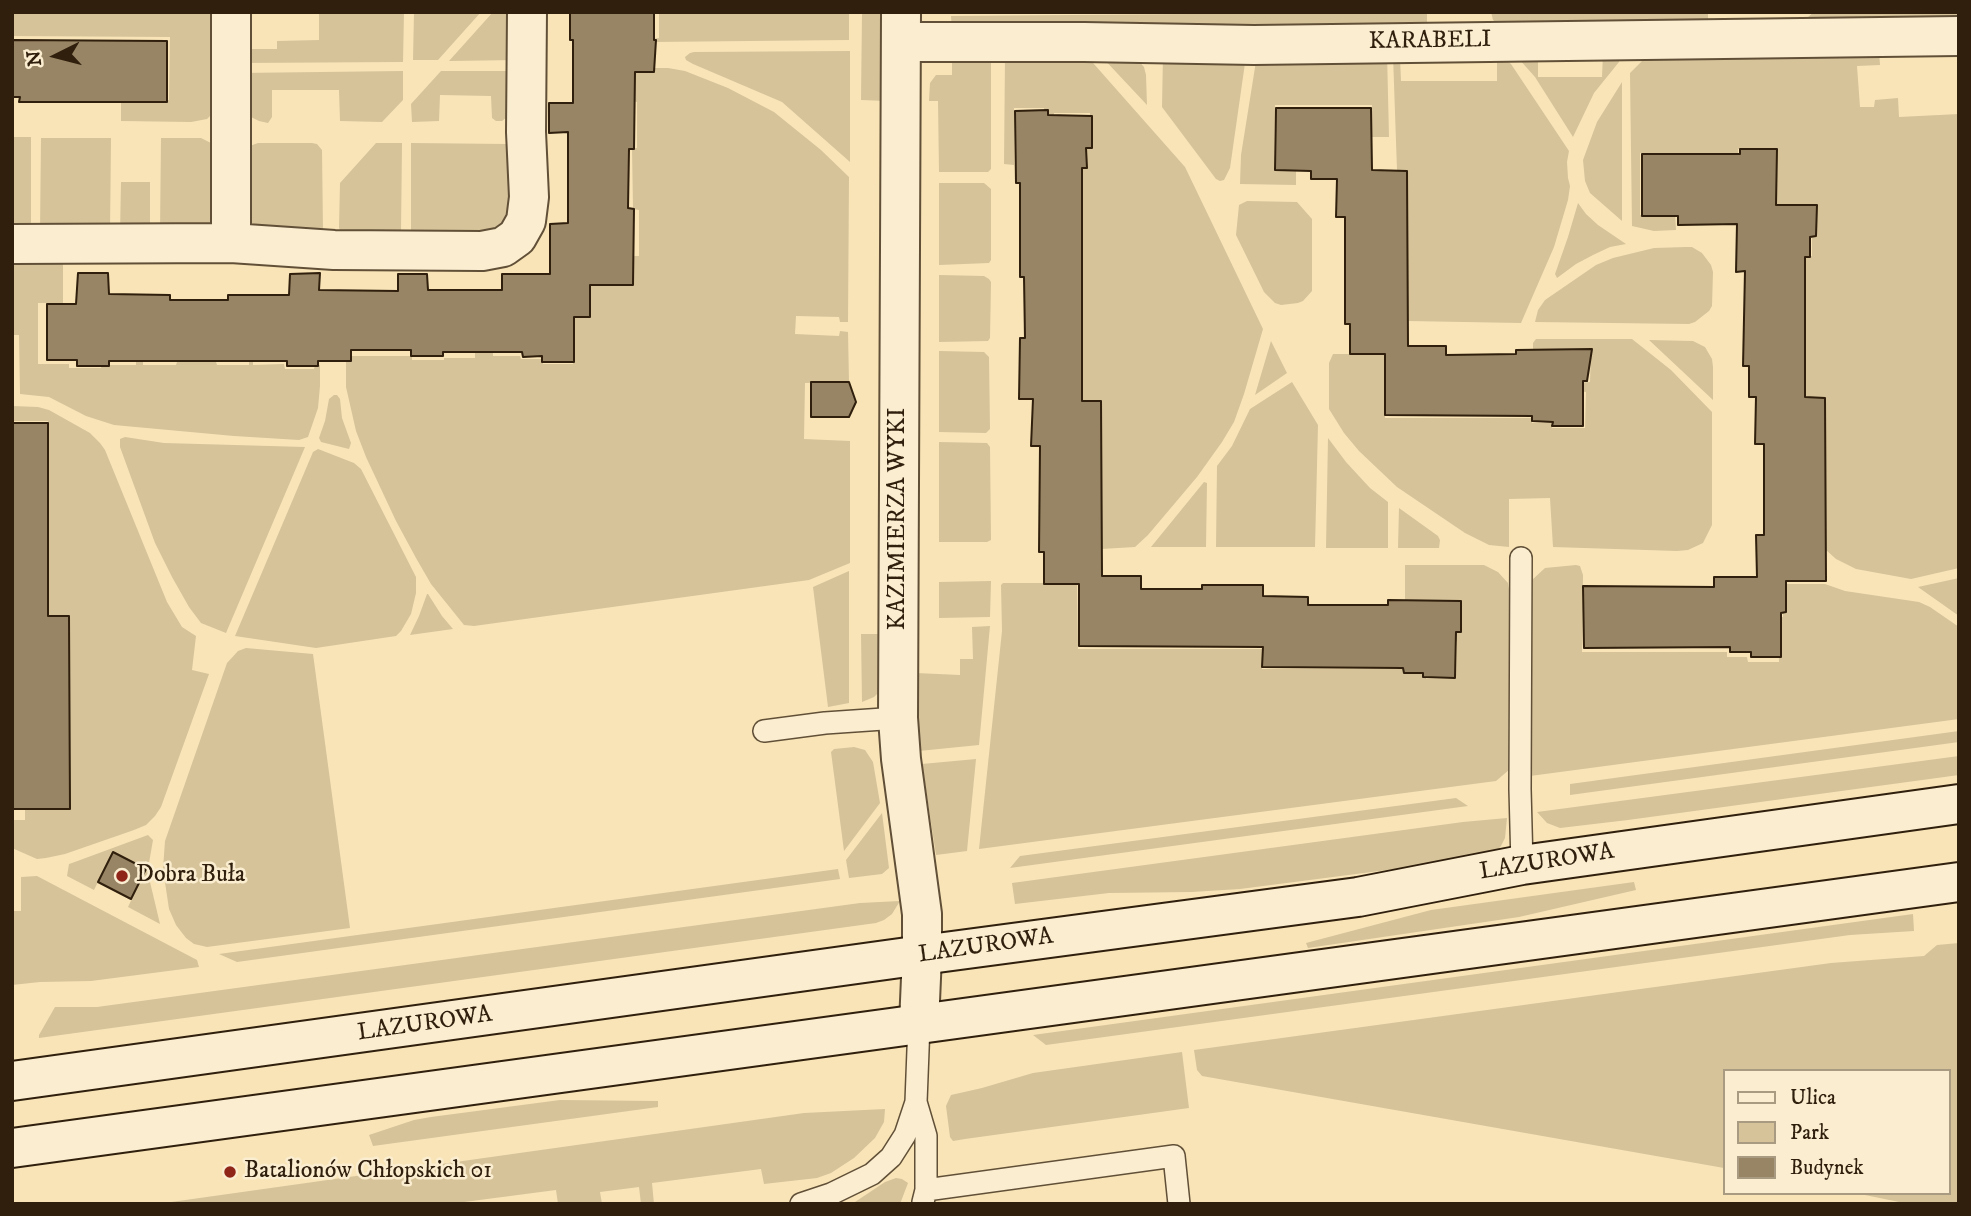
<!DOCTYPE html>
<html>
<head>
<meta charset="utf-8">
<style>
  body { margin:0 }
  #map { position:relative; width:1971px; height:1216px; overflow:hidden; background:#f8e4b7; font-family:"IM FELL DW Pica",serif }
  canvas { display:block }
  .frame { position:absolute; inset:0; border:14px solid #2f1f0c; pointer-events:none }
  .legend { position:absolute; left:1723px; top:1069px; width:228px; height:126px; box-sizing:border-box; background:#faedd0; border:2px solid #a99b82; margin:0; padding:9px 12px; list-style:none; font-size:21px; color:#2f1f0c }
  .legend li { display:flex; align-items:center; gap:14px; height:35px }
  .legend b { width:35px; border:2px solid #a99b82 }
  .north { position:absolute; left:21px; top:21px; width:70px; height:70px; -webkit-text-stroke:5px #faedd0; paint-order:stroke; rotate:264deg; font-size:19px; font-weight:700; line-height:28px; text-align:center; color:#2f1f0c }
  .north::after { content:''; display:block; margin:auto; width:24px; height:32px; background:#2f1f0c; clip-path:polygon(50% 0,100% 100%,50% 72%,0 100%) }
</style>
</head>
<body>
<div id="map">
<canvas width="1971" height="1216"></canvas>
<div class="frame"></div>
<ul class="legend">
<li><b style="height:9px;background:#faedd0"></b>Ulica</li>
<li><b style="height:19px;background:#d6c39a"></b>Park</li>
<li><b style="height:19px;background:#988565"></b>Budynek</li>
</ul>
<div class="north">N</div>
</div>
<script>
const ctx = document.querySelector('canvas').getContext('2d');
ctx.lineJoin = 'round';
function fillPath(path, color) {
  ctx.fillStyle = color;
  ctx.fill(path, 'evenodd');
}
function shape(rows) {
  const path = new Path2D();
  for (const r of rows) {
    path.moveTo(r[0], r[1]);
    for (let i = 2; i < r.length; i += 2) path.lineTo(r[i], r[i + 1]);
  }
  return path;
}
function strokePath(path, color, width, dash) {
  ctx.strokeStyle = color;
  ctx.lineWidth = width;
  ctx.lineCap = dash ? 'butt' : 'round';
  ctx.setLineDash(dash || []);
  ctx.stroke(path);
}
function write(font, color, halo, rows, align = 'center') {
  ctx.font = font + ' "IM FELL DW Pica",serif';
  ctx.lineWidth = 5;
  ctx.setLineDash([]);
  ctx.textBaseline = 'middle';
  ctx.strokeStyle = halo;
  ctx.fillStyle = color;
  for (const [text, x, y, turn = 0] of rows) {
    ctx.save();
    ctx.translate(x, y);
    ctx.rotate((+turn || 0) * Math.PI / 180);
    ctx.textAlign = isNaN(turn) ? turn : align;
    if (halo) ctx.strokeText(text, 0, 0);
    ctx.fillText(text, 0, 0);
    ctx.restore();
  }
}
fillPath(shape([
  [12,12,222,12,216,110,207,119,191,122,121,121,121,95,146,100,169,100,170,37,12,36],
  [319,12,404,12,403,62,238,63,238,49,277,49,277,41,319,40],
  [414,12,481,12,438,60,413,60],
  [493,12,516,12,516,60,449,61],
  [659,12,849,12,849,40,651,42,652,39,659,38],
  [862,12,886,12,886,101,861,100],
  [1427,12,1427,33,952,32,951,16],
  [1491,12,1708,12,1708,26,1498,24,1493,20],
  [1814,12,1959,12,1959,25,1801,23],
  [1879,50,1880,65,1857,66,1860,107,1874,107,1875,100,1898,98,1899,117,1959,114,1959,568,1911,579,1856,569,1836,559,1826,550,1826,401,1805,400,1806,257,1812,256,1812,236,1816,236,1816,206,1773,215,1773,150,1738,149,1738,154,1640,153,1640,215,1661,216,1675,211,1676,230,1654,231,1632,226,1630,73,1644,59],
  [850,51,850,162,782,102,693,64,686,60,685,57,690,53,694,52],
  [1619,52,1619,62,1594,93,1573,137,1535,77,1519,59,1538,53,1538,77,1602,77,1603,53],
  [1387,53,1389,137,1372,137,1372,105,1275,105,1274,168,1296,169,1296,185,1240,184,1241,155,1257,55],
  [1086,55,1185,167,1263,329,1244,394,1234,422,1222,442,1197,477,1148,535,1135,547,1101,549,1101,400,1081,400,1081,166,1086,145,1091,145,1090,113,1054,113,1054,123,1045,123,1044,108,1014,108,1014,165,1004,164,1005,56],
  [1163,55,1246,56,1230,168,1224,180,1220,181,1216,179,1162,107],
  [1393,55,1400,57,1401,81,1497,81,1497,56,1501,56,1511,64,1569,151,1567,162,1568,178,1570,186,1568,200,1554,247,1521,323,1408,321,1408,171,1397,170],
  [991,56,991,169,988,172,939,172,938,101,929,101,930,83,936,75,952,75,952,58],
  [1101,56,1135,57,1144,67,1146,75,1147,105],
  [630,68,668,68,685,71,728,88,774,112,821,150,849,177,848,322,840,322,839,317,796,316,795,334,839,336,840,331,848,332,849,382,805,383,804,439,850,441,850,563,809,580,474,626,464,625,431,584,416,558,396,521,366,457,356,431,346,387,346,356,412,356,412,360,444,360,444,358,475,358,475,350,493,350,493,356,520,356,521,359,543,359,543,364,573,364,573,327,565,326,589,285,631,285,631,256,639,256,639,210,633,209,632,148,637,148,637,102,631,101],
  [403,71,403,100,382,122,340,121,339,90,272,90,272,117,268,123,259,121,251,117,246,113,239,73],
  [441,71,517,71,507,117,502,121,496,121,492,118,491,96,440,95,439,121,412,122,411,104],
  [1622,82,1622,221,1590,193,1585,181,1583,160,1597,122],
  [12,137,31,137,31,232,12,231],
  [41,138,111,138,110,232,40,232],
  [161,138,201,138,215,145,213,225,160,231],
  [258,143,312,143,317,144,322,150,323,232,250,228,243,217,247,147],
  [376,143,402,143,401,233,341,232,339,228,340,183],
  [411,143,507,144,512,218,493,232,411,233],
  [121,182,150,182,150,234,120,234],
  [939,183,984,183,991,189,991,260,989,263,939,265],
  [1247,201,1297,202,1312,219,1312,291,1303,301,1298,303,1281,305,1275,303,1264,292,1236,235,1239,205],
  [1578,203,1586,214,1598,225,1626,244,1610,247,1593,255,1576,264,1557,278,1555,274,1568,237],
  [1686,247,1692,247,1702,253,1711,265,1713,272,1712,306,1709,311,1695,322,1689,324,1535,322,1538,310,1545,300,1596,265,1613,258,1654,248],
  [12,256,63,263,63,303,38,303,38,364,69,364,69,368,101,368,102,365,136,365,136,357,143,357,143,365,176,365,177,362,216,362,217,365,249,365,249,357,253,357,253,365,284,364,285,369,314,369,315,365,320,365,320,386,318,408,308,437,299,440,234,436,114,425,86,416,49,397,20,394,19,335,12,335],
  [939,275,984,276,989,279,991,282,990,338,988,341,939,342],
  [1536,339,1632,339,1671,370,1712,412,1712,525,1703,543,1688,550,1677,551,1553,547,1550,498,1509,499,1509,547,1489,545,1465,533,1397,487,1359,451,1344,433,1329,409,1329,363,1333,354,1385,354,1385,418,1532,418,1532,423,1552,423,1552,428,1585,428,1586,392,1576,391,1575,383,1590,382,1591,351,1533,350,1533,343],
  [1649,340,1693,341,1705,347,1712,359,1713,367,1713,400],
  [1271,341,1287,373,1255,395],
  [939,351,984,352,989,357,990,429,986,433,939,432],
  [1292,382,1318,425,1315,547,1216,547,1217,466,1232,446,1250,409],
  [334,395,337,395,340,399,342,418,351,443,349,449,321,442,319,438,325,421,329,399],
  [12,406,38,407,49,410,90,433,100,443,105,450,167,602,182,627,196,636,192,670,209,674,161,807,155,816,146,825,134,830,65,854,46,858,37,859,12,848,12,820,25,820,25,810,66,810,67,616,47,616,48,421,12,421],
  [125,437,164,443,305,447,226,633,201,623,189,607,172,577,155,543,120,447,120,439],
  [1328,438,1346,462,1370,488,1388,502,1388,548,1326,548],
  [939,442,987,443,990,447,991,540,987,542,939,542],
  [318,449,354,463,361,469,416,577,416,593,411,614,401,631,396,636,316,648,235,636,313,452],
  [1204,482,1207,483,1206,547,1151,547],
  [1399,508,1438,536,1440,540,1439,548,1398,548],
  [1405,565,1484,565,1498,572,1508,583,1510,595,1510,769,1496,781,979,849,1002,631,1001,585,1003,583,1077,583,1078,649,1262,649,1262,669,1405,669,1406,674,1426,674,1426,679,1456,679,1457,641,1447,641,1446,632,1462,632,1462,601,1405,600],
  [1576,565,1580,566,1583,575,1582,652,1727,652,1727,657,1747,657,1748,662,1779,662,1778,626,1770,617,1783,617,1783,584,1825,584,1845,591,1919,602,1930,607,1959,627,1959,719,1530,776,1529,587,1532,580,1545,568],
  [849,571,849,703,828,707,813,587],
  [1959,578,1959,616,1918,587],
  [991,581,990,617,939,618,939,582],
  [427,594,428,594,442,616,453,629,410,635,419,616],
  [990,626,979,745,919,751,915,713,916,673,960,675,960,659,973,659,972,627],
  [861,634,887,634,880,691,874,697,862,702],
  [246,648,313,654,350,928,207,947,194,944,186,938,176,925,169,909,163,869,165,841,227,663,238,651],
  [1959,731,1959,742,1570,795,1570,784],
  [854,747,865,750,873,762,880,803,844,851,831,752,834,749],
  [1959,756,1959,775,1628,820,1560,828,1547,823,1537,812],
  [976,759,967,851,936,855,922,764],
  [1456,798,1468,806,1010,868,1020,856],
  [882,813,889,868,882,874,849,878,846,860],
  [1507,818,1505,838,1501,846,1497,851,1480,858,1240,889,1192,892,1109,893,1015,904,1012,883,1463,822],
  [148,835,153,840,149,863,150,882,160,924,128,907,146,869,113,852,94,890,67,876,69,864,72,863],
  [838,869,840,879,237,962,219,954],
  [37,876,197,960,199,967,91,981,40,982,12,985,12,911,21,911,21,877],
  [1634,882,1636,890,1519,917,1308,948,1306,943,1431,910],
  [900,901,892,914,884,920,876,923,39,1038,39,1035,55,1007,97,1007,860,903],
  [1913,914,1914,931,1850,935,1046,1045,1033,1035],
  [1959,943,1958,1204,1909,1204,1855,1193,1948,1193,1948,1071,1724,1071,1724,1168,1202,1076,1197,1070,1194,1050,1831,963,1924,956,1937,945],
  [1182,1052,1189,1108,965,1139,953,1141,950,1137,946,1106,951,1095,982,1088,1033,1073],
  [560,1100,658,1101,658,1107,373,1146,369,1135,414,1120,431,1117],
  [885,1109,884,1122,875,1138,854,1158,831,1173,817,1178,764,1184,761,1169,652,1183,654,1204,641,1204,639,1187,600,1192,602,1204,558,1204,556,1190,449,1204,157,1204,804,1113],
  [896,1178,902,1179,908,1183,900,1204,852,1204,885,1182]
]), '#d6c39a');
const building = shape([
  [570,12,654,12,654,40,656,40,654,72,635,72,634,149,629,149,628,208,634,209,633,285,590,285,590,317,574,317,574,362,542,362,542,356,523,357,522,352,443,352,443,356,411,356,411,350,351,350,351,361,318,361,318,366,287,366,287,361,109,361,109,366,77,366,77,360,47,360,47,304,76,304,78,273,108,273,109,294,170,295,170,300,228,300,228,295,289,295,290,274,320,273,319,290,398,291,398,274,427,274,428,290,502,290,502,274,550,274,550,224,568,223,568,132,549,133,549,103,573,103,573,40,570,40,570,12],
  [12,40,167,41,167,102,19,102,20,97,12,97,12,40],
  [1276,108,1371,108,1372,170,1407,171,1408,346,1446,346,1446,355,1516,354,1516,350,1592,349,1587,381,1583,381,1583,426,1552,426,1553,422,1532,421,1532,416,1385,415,1385,354,1350,354,1350,324,1345,324,1345,217,1336,217,1337,179,1311,179,1311,171,1275,170,1276,108],
  [1048,110,1048,115,1092,116,1092,148,1086,148,1087,168,1082,168,1082,401,1101,401,1102,576,1141,576,1141,589,1202,589,1202,585,1263,585,1263,596,1308,597,1308,605,1388,605,1388,600,1461,601,1461,632,1456,632,1455,678,1423,677,1423,673,1404,673,1403,668,1262,667,1263,647,1079,646,1079,584,1044,584,1044,552,1039,552,1040,446,1031,446,1033,399,1019,399,1020,338,1025,338,1024,277,1020,277,1020,183,1016,183,1015,111,1048,110],
  [1740,149,1777,149,1776,205,1817,205,1816,236,1810,237,1810,257,1805,257,1805,397,1825,398,1826,581,1786,581,1786,612,1781,613,1781,657,1751,657,1751,652,1730,652,1730,647,1584,648,1583,586,1714,587,1714,577,1757,577,1756,535,1764,535,1764,444,1755,444,1756,397,1749,397,1749,366,1743,366,1745,271,1736,272,1737,224,1678,225,1678,216,1642,216,1642,154,1740,154,1740,149],
  [811,382,849,382,856,402,849,417,811,417,811,382],
  [12,423,48,423,48,616,69,616,70,809,12,809,12,423],
  [113,852,146,869,131,899,98,882,113,852]
]);
fillPath(building, '#988565');
strokePath(building, '#2f1f0c', 2);
const service = shape([
  [1521,558,1520,789,1522,865],
  [764,731,825,723,898,718],
  [916,1102,926,1136,926,1190,923,1202],
  [926,1190,1174,1156,1179,1204],
  [801,1204,831,1194,872,1174,891,1157,905,1135,916,1102,919,1024]
]);
const minor = shape([
  [231,12,231,243],
  [901,12,898,718,901,759,922,914,922,955,919,1024],
  [902,42,1084,42,1254,45,1959,36],
  [12,244,231,243,334,250,482,251,503,247,517,237,526,221,529,197,526,132,527,12]
]);
const secondary = shape([
  [12,1081,922,955,1358,897,1522,865,1959,804],
  [12,1148,1959,882]
]);
strokePath(service, '#615037', 24);
strokePath(minor, '#615037', 42);
strokePath(secondary, '#2f1f0c', 42);
strokePath(service, '#faedd0', 21);
strokePath(minor, '#faedd0', 38);
strokePath(secondary, '#faedd0', 38);
for (const [x, y, r, color] of [
  [122,876,7,"#8f2418"],
  [230,1172,7,"#8f2418"]
]) {
  const dot = new Path2D();
  dot.arc(x, y, r, 0, 2 * Math.PI);
  ctx.fillStyle = color;
  ctx.fill(dot);
  strokePath(dot, '#faedd0', 2.5);
}
write('24px', '#2f1f0c', '#faedd0', [
  ["KARABELI",1430,42,-1],
  ["KAZIMIERZA WYKI",899,519,-90],
  ["LAZUROWA",1547,863,-9],
  ["LAZUROWA",986,947,-8],
  ["LAZUROWA",425,1025,-8]
]);
write('24px', '#2f1f0c', '#faedd0', [
  ["Dobra Buła",136,876],
  ["Batalionów Chłopskich 01",244,1172]
], 'left');
</script>
</body>
</html>
